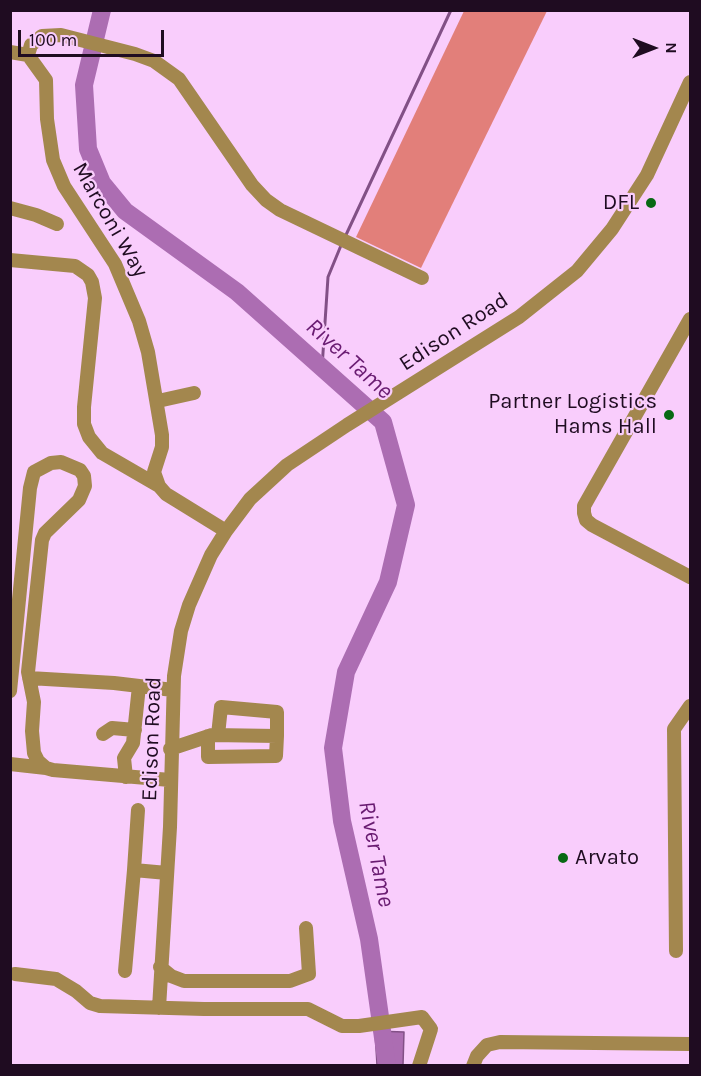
<!DOCTYPE html>
<html>
<head>
<meta charset="utf-8">
<style>
  body { margin:0 }
  #map { position:relative; width:701px; height:1076px; overflow:hidden; background:#f9cdfc; font-family:Karla,sans-serif }
  canvas { display:block }
  .frame { position:absolute; inset:0; border:12px solid #1f0c21; pointer-events:none }
  .north { position:absolute; left:623px; top:18px; width:60px; height:60px; -webkit-text-stroke:4px #f9cdfc; paint-order:stroke; rotate:90deg; font-size:16px; font-weight:700; line-height:24px; text-align:center; color:#1f0c21 }
  .north::after { content:''; display:block; margin:auto; width:21px; height:27px; background:#1f0c21; clip-path:polygon(50% 0,100% 100%,50% 72%,0 100%) }
  .scale { position:absolute; left:18px; top:30px; width:146px; height:27px; box-sizing:border-box; border:3px solid #1f0c21; border-top:0; padding-left:8px; font-size:18px; line-height:21px; white-space:nowrap; color:#1f0c21; -webkit-text-stroke:4px #f9cdfc; paint-order:stroke }
</style>
</head>
<body>
<div id="map">
<canvas width="701" height="1076"></canvas>
<div class="frame"></div>
<div class="north">N</div>
<div class="scale">100 m</div>
</div>
<script>
const ctx = document.querySelector('canvas').getContext('2d');
ctx.lineJoin = 'round';
function fillPath(path, color) {
  ctx.fillStyle = color;
  ctx.fill(path, 'evenodd');
}
function shape(rows) {
  const path = new Path2D();
  for (const r of rows) {
    path.moveTo(r[0], r[1]);
    for (let i = 2; i < r.length; i += 2) path.lineTo(r[i], r[i + 1]);
  }
  return path;
}
function strokePath(path, color, width, dash) {
  ctx.strokeStyle = color;
  ctx.lineWidth = width;
  ctx.lineCap = dash ? 'butt' : 'round';
  ctx.setLineDash(dash || []);
  ctx.stroke(path);
}
function write(font, color, halo, rows, align = 'center') {
  ctx.font = font + ' Karla,sans-serif';
  ctx.lineWidth = 4.5;
  ctx.setLineDash([]);
  ctx.textBaseline = 'middle';
  ctx.strokeStyle = halo;
  ctx.fillStyle = color;
  for (const [text, x, y, turn = 0] of rows) {
    ctx.save();
    ctx.translate(x, y);
    ctx.rotate((+turn || 0) * Math.PI / 180);
    ctx.textAlign = isNaN(turn) ? turn : align;
    if (halo) ctx.strokeText(text, 0, 0);
    ctx.fillText(text, 0, 0);
    ctx.restore();
  }
}
fillPath(shape([
  [464,11,547,11,421,268,356,237]
]), '#e27f7a');
const water = shape([
  [375,1031,404,1032,403,1065,377,1065,375,1031]
]);
fillPath(water, '#ac6db2');
strokePath(water, '#825086', 1.5);
strokePath(shape([
  [345,237,451,10],
  [322,368,328,277,342,243]
]), '#825086', 3);
strokePath(shape([
  [102,10,84,85,88,149,102,183,125,211,237,292,383,422,406,505,388,582,346,672,333,748,342,821,369,939,387,1066]
]), '#ac6db2', 18);
strokePath(shape([
  [10,52,28,55,46,80,47,119,53,160,64,186,115,264,139,321,148,352,162,435,162,447,154,472,159,486,166,494,226,531],
  [28,55,31,45,42,36,61,35,135,54,154,61,179,79,252,185,266,200,280,210,422,278],
  [10,208,36,215,57,224],
  [10,260,75,266,88,275,92,282,95,298,84,407,84,424,89,437,102,453,159,486],
  [690,319,584,506,584,513,586,520,592,525,690,577],
  [158,401,194,393],
  [29,678,114,683,173,690],
  [10,691,30,488,34,472,51,463,61,462,80,470,84,476,85,486,79,500,45,533,42,540,28,672,34,702,32,731,34,753,38,761,46,768,53,770,170,780],
  [103,734,112,728,135,730],
  [218,735,221,707,277,712,277,736],
  [170,749,212,735,277,736,276,756,208,757,208,736],
  [10,764,46,768],
  [126,777,124,758,133,743,139,686],
  [138,810,134,870,167,873],
  [676,951,674,729,690,706],
  [160,967,171,976,184,981,290,981,309,974,306,928],
  [125,971,134,870],
  [15,974,56,979,76,991,90,1003,100,1006,204,1009,308,1009,342,1026,359,1026,422,1017,431,1029,419,1066],
  [159,1008,170,827,174,676,181,631,189,605,211,555,226,531,250,499,287,465,347,425,519,317,577,271,612,229,647,175,690,82],
  [473,1066,477,1056,487,1045,500,1042,690,1044]
]), '#a3874e', 14);
for (const [x, y, r, color] of [
  [651,203,6,"#086914"],
  [669,415,6,"#086914"],
  [563,858,6,"#086914"]
]) {
  const dot = new Path2D();
  dot.arc(x, y, r, 0, 2 * Math.PI);
  ctx.fillStyle = color;
  ctx.fill(dot);
  strokePath(dot, '#f9cdfc', 2);
}
write('22px', '#1f0c21', '#f9cdfc', [
  ["DFL",639,203],
  ["Partner Logistics",657,402],
  ["Hams Hall",657,427],
  ["Arvato",575,858,"left"]
], 'right');
write('22px', '#1f0c21', '#f9cdfc', [
  ["Marconi Way",110,220,60],
  ["Edison Road",454,332,-33],
  ["Edison Road",152,739,-88]
]);
write('italic 24px', '#691b71', '#f9cdfc', [
  ["River Tame",349,359,42],
  ["River Tame",376,854,79]
]);
</script>
</body>
</html>
